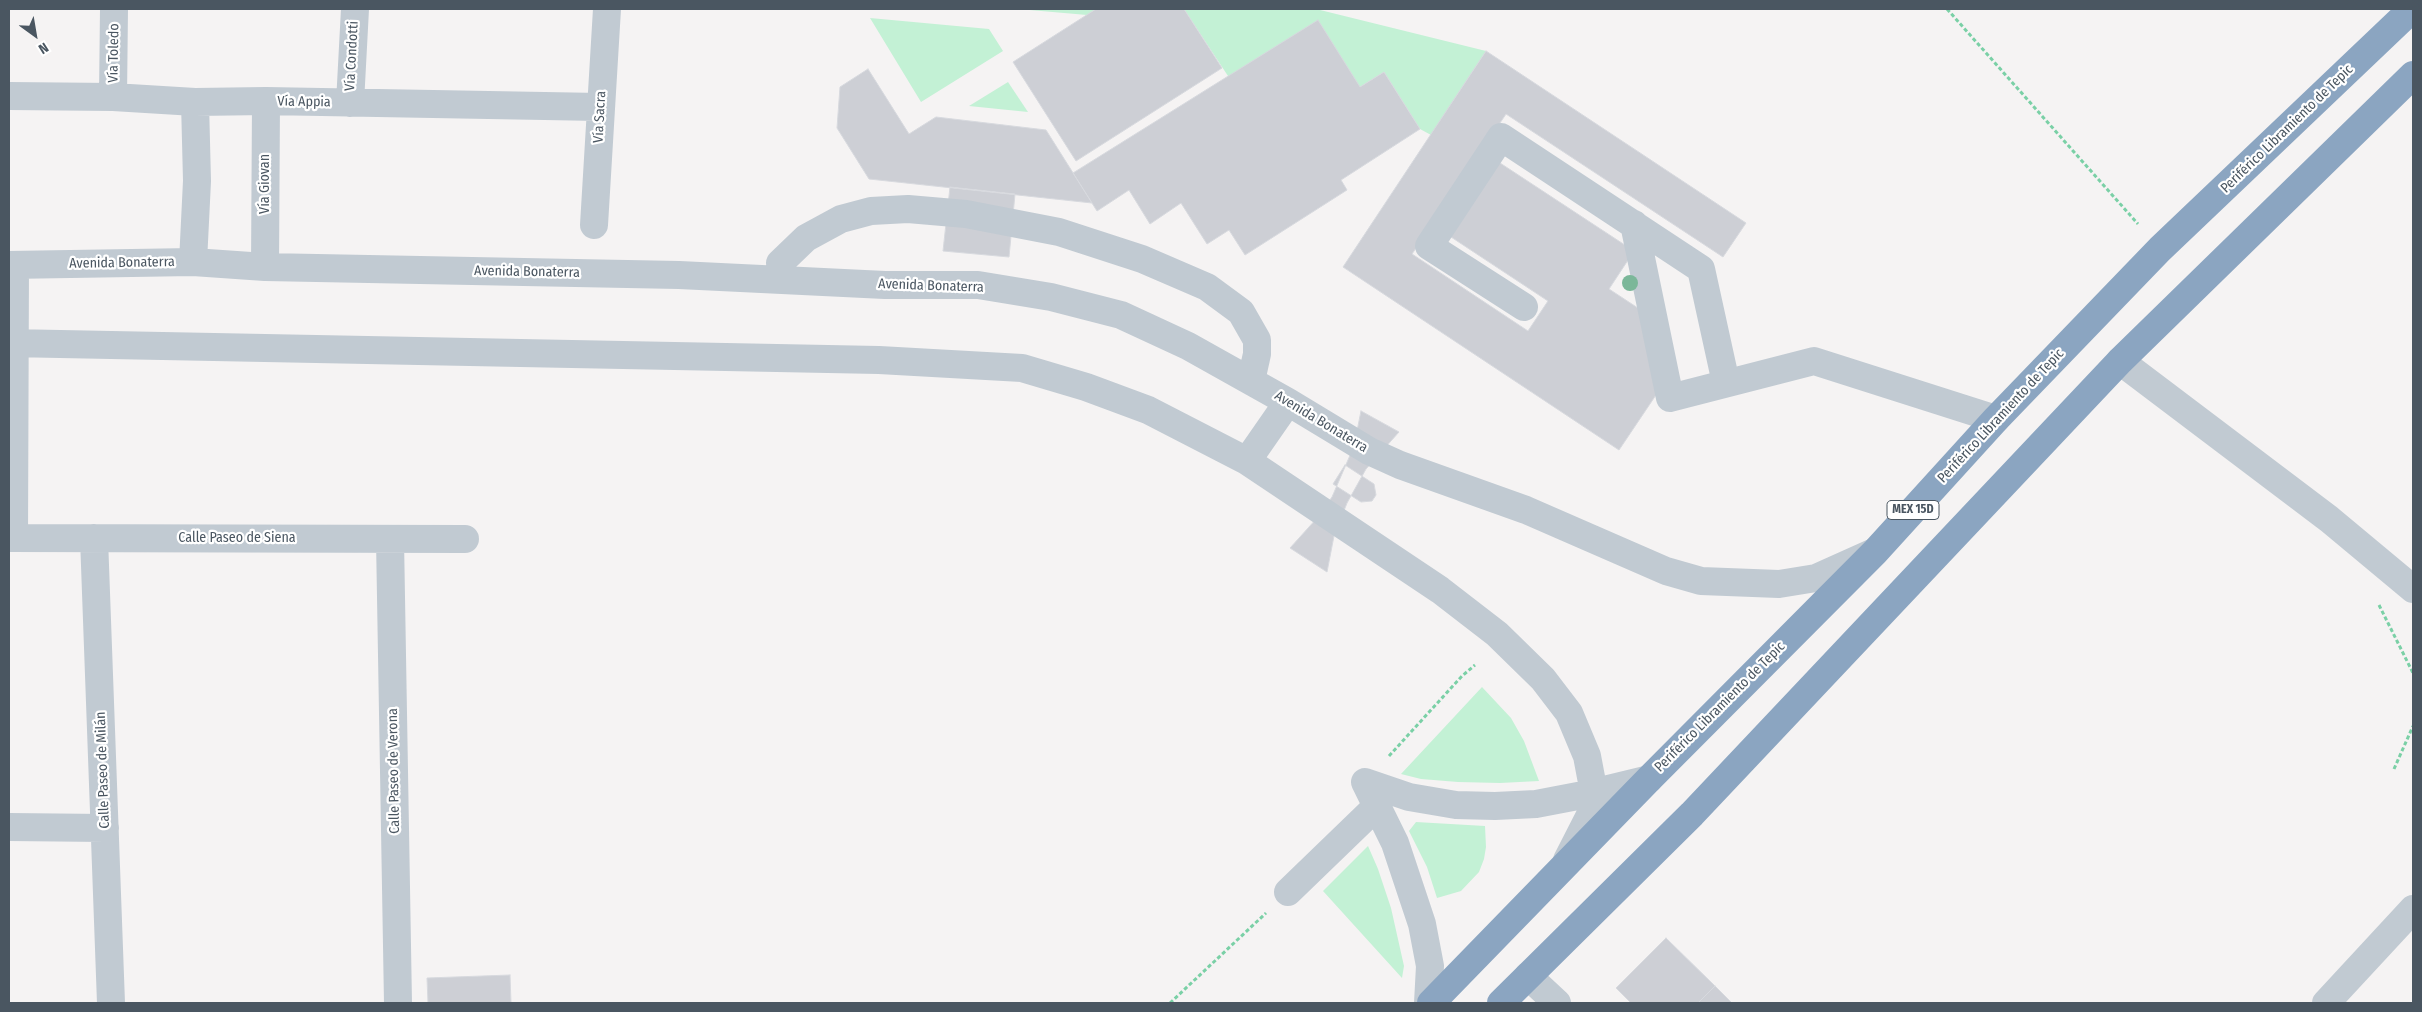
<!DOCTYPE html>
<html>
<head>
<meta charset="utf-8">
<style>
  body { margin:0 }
  #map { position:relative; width:2422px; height:1012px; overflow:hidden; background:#f5f3f3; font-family:"Fira Sans Condensed",sans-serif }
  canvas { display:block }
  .frame { position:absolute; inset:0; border:10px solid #4a5661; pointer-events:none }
  .north { position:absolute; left:10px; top:10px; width:50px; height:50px; -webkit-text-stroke:4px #fff; paint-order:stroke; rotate:148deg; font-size:14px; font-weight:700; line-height:20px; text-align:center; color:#4a5661 }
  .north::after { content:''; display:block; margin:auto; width:18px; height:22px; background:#4a5661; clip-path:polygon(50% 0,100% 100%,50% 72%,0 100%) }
</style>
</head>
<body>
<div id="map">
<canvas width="2422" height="1012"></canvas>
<div class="frame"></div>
<div class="north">N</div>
</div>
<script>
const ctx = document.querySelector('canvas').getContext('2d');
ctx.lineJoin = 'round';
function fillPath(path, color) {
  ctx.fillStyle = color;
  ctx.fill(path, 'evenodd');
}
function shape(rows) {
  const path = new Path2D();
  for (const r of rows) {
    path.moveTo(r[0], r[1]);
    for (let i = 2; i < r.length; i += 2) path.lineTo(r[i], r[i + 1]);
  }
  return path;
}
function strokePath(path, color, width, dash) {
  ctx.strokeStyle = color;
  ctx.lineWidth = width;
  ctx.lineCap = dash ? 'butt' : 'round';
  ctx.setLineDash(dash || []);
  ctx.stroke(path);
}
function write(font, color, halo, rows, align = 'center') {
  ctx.font = font + ' "Fira Sans Condensed",sans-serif';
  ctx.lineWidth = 4.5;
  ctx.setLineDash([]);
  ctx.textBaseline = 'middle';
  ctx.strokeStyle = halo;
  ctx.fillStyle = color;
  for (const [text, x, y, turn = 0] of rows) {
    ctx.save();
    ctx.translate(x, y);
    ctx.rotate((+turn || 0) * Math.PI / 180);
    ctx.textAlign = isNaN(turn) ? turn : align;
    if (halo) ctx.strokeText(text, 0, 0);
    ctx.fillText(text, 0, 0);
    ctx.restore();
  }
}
fillPath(shape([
  [1018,9,1096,9,1087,15],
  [1184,9,1316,9,1486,51,1431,135,1420,129,1384,72,1360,87,1228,76],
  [870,18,989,29,1003,51,921,102],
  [1008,82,1028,112,969,106],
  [1482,687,1511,718,1524,741,1539,781,1500,783,1458,782,1421,779,1401,774],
  [1416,822,1485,826,1486,847,1484,859,1479,872,1461,891,1437,898,1427,867,1409,831],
  [1368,846,1378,869,1391,908,1404,966,1402,978,1323,891]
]), '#c3f1d5');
const building = shape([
  [1096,9,1184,9,1222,68,1076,161,1013,62,1096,9],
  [1318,20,1360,87,1384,72,1420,129,1341,180,1347,190,1245,255,1229,230,1207,244,1181,203,1150,224,1129,190,1097,211,1073,173,1318,20],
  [1486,51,1746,223,1723,257,1506,114,1412,254,1528,331,1548,301,1448,235,1497,161,1634,251,1609,289,1644,312,1660,389,1619,450,1343,267,1486,51],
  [868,69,909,134,936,117,1046,130,1092,203,869,179,837,128,840,87,868,69],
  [950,187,1015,194,1009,257,943,251,950,187],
  [1361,411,1399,432,1366,469,1347,503,1334,536,1327,572,1290,548,1318,517,1332,497,1354,446,1361,411],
  [1345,465,1374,484,1376,495,1372,501,1361,502,1333,484,1345,465],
  [1666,938,1715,986,1698,1003,1631,1003,1616,988,1666,938],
  [510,975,511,1003,428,1003,427,978,510,975],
  [1715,986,1732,1003,1698,1003,1715,986]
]);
fillPath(building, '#cdcfd5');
strokePath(building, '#d7d9de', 1);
strokePath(shape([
  [1947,9,2138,224],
  [2379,605,2413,673],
  [1389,756,1462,676,1475,665],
  [2394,769,2413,726],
  [1170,1003,1266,913]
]), '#7ad0a6', 3, [4, 2.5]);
strokePath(shape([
  [9,96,113,97,195,102,266,101,600,107],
  [113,97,114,9],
  [350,103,355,9],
  [1634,224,1670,398,1814,361,1996,419],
  [594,225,607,9],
  [193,262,197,181,195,102],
  [780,263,806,238,841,219,871,211,908,209,966,214,1059,232,1142,259,1207,287,1241,312,1257,340,1257,354,1251,381],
  [9,265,193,262,265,267,679,275,885,285,978,285,1051,297,1121,315,1188,346,1288,402,1369,451,1400,465,1526,510,1666,571,1701,581,1779,584,1816,578,1874,552],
  [265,267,266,101],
  [1524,307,1429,246,1501,137,1701,269,1726,383],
  [9,343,879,360,1022,368,1086,387,1148,410,1247,461,1440,590,1497,634,1543,679,1569,713,1587,756,1594,793,1590,815,1567,860],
  [2120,361,2329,519,2413,589],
  [1247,461,1288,402],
  [9,538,465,539],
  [14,538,15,265],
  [94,538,111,1003],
  [390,539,398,1003],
  [1365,782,1409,797,1456,805,1495,806,1536,804,1583,795,1649,779],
  [1365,782,1395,843,1422,924,1430,966,1428,1003],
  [9,827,105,828],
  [1288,892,1377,806],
  [1528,976,1557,1003],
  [2326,1003,2413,909]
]), '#c1cad2', 28);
strokePath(shape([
  [1431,1003,1649,779,1875,552,1996,419,2160,249,2412,9],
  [1501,1003,1692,814,2120,361,2413,75]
]), '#8ba5c1', 28);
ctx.fillStyle = '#7bb799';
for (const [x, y] of [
  [1630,283]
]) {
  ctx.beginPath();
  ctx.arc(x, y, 8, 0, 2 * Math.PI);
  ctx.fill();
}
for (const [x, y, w] of [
  [1913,510,52]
]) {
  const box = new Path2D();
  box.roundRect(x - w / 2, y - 9.5, w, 19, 4);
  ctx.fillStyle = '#fff';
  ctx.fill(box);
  strokePath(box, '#4a5661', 1);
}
write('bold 12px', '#4a5661', null, [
  ["MEX 15D",1913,510]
]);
write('14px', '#4a5661', '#fff', [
  ["Vía Toledo",114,53,-89],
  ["Vía Condotti",352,56,-87],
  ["Vía Appia",304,102,1],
  ["Vía Sacra",600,117,-87],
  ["Periférico Libramiento de Tepic",2287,129,-44],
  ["Vía Giovan",265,184,-90],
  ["Avenida Bonaterra",122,263,-1],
  ["Avenida Bonaterra",527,272,1],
  ["Avenida Bonaterra",931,286,2],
  ["Periférico Libramiento de Tepic",2001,416,-47],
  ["Avenida Bonaterra",1321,422,31],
  ["Calle Paseo de Siena",237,538],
  ["Periférico Libramiento de Tepic",1720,707,-45],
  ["Calle Paseo de Milán",103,770,-92],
  ["Calle Paseo de Verona",394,771,-91]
]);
</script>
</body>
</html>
